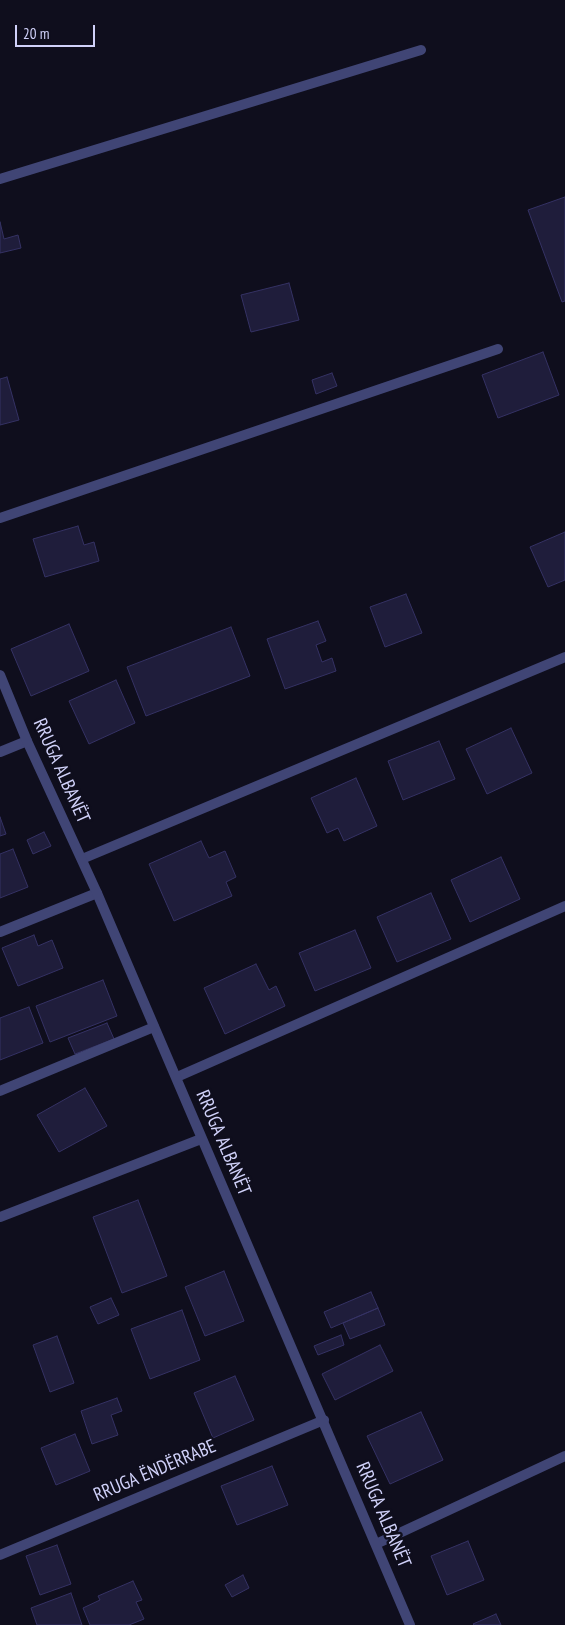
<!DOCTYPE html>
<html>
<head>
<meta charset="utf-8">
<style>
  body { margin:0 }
  #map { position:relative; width:565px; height:1625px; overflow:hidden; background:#0f0e1d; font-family:"PT Sans Narrow",sans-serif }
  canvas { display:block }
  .scale { position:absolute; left:15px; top:25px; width:80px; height:22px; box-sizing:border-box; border:2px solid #d0d1f9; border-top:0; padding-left:6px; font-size:15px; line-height:18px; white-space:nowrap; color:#d0d1f9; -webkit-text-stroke:4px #0f0e1d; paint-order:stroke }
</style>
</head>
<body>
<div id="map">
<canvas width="565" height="1625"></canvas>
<div class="scale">20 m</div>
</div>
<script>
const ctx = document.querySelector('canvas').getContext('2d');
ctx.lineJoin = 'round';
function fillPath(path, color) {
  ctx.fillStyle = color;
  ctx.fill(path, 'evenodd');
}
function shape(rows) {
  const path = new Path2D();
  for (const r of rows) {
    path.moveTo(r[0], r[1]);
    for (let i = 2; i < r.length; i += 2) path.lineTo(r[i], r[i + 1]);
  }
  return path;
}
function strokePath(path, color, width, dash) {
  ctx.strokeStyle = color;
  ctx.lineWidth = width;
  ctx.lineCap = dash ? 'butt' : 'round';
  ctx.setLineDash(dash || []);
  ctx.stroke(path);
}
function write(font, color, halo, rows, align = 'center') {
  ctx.font = font + ' "PT Sans Narrow",sans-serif';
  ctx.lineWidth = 5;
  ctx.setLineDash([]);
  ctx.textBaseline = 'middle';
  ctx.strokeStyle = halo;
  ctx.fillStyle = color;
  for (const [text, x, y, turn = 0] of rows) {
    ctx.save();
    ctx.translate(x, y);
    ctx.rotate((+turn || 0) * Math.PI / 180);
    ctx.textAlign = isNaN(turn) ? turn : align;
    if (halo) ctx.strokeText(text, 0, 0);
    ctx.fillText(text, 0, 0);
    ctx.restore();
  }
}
const building = shape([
  [565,197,565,301,562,302,528,210,565,197],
  [0,222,4,239,18,235,21,248,0,253,0,222],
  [289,283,299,320,251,332,241,295,289,283],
  [543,352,559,395,498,418,482,375,543,352],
  [332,373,337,386,316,394,312,380,332,373],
  [7,377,19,420,0,425,0,379,7,377],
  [78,526,84,545,94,542,99,561,45,577,33,539,78,526],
  [565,532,565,580,548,587,530,547,565,532],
  [406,594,422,633,385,647,370,607,406,594],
  [318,621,326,641,316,645,322,662,332,658,336,671,285,689,267,639,318,621],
  [69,624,89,671,31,696,11,649,69,624],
  [231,627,250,676,146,716,127,667,231,627],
  [116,680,135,723,89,744,69,701,116,680],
  [511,728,532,773,487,794,466,749,511,728],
  [439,741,455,779,403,800,388,761,439,741],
  [356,778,377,826,344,841,338,828,327,833,311,798,356,778],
  [0,817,6,834,0,836,0,817],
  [44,832,51,846,33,854,27,840,44,832],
  [201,841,209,858,225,851,236,877,226,882,232,896,174,921,149,864,201,841],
  [13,849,28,887,0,898,0,854,13,849],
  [501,857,520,899,470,922,451,880,501,857],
  [431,893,451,939,397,962,377,917,431,893],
  [355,930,371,968,315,991,299,953,355,930],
  [34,935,38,946,52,940,63,968,18,986,2,948,34,935],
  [256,964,269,990,276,986,285,1006,225,1034,204,988,256,964],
  [103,980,117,1016,50,1042,36,1006,103,980],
  [29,1007,43,1043,0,1060,0,1018,29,1007],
  [107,1023,114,1039,75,1054,68,1038,107,1023],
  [85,1088,107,1126,59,1152,37,1115,85,1088],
  [138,1200,167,1276,122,1293,93,1217,138,1200],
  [224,1271,244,1321,205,1336,185,1287,224,1271],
  [371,1292,378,1308,331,1328,324,1312,371,1292],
  [111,1298,119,1315,98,1324,90,1307,111,1298],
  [378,1308,385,1325,350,1339,343,1323,378,1308],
  [182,1310,200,1360,150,1379,131,1329,182,1310],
  [341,1335,344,1345,318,1355,314,1346,341,1335],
  [57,1336,74,1383,50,1392,33,1345,57,1336],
  [380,1345,393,1371,335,1400,322,1374,380,1345],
  [235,1376,254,1420,213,1438,194,1393,235,1376],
  [117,1398,122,1411,111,1415,118,1435,92,1444,81,1411,117,1398],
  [421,1412,443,1460,390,1484,367,1436,421,1412],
  [75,1434,90,1471,56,1485,41,1448,75,1434],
  [272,1466,288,1505,237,1525,221,1486,272,1466],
  [468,1541,484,1580,447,1595,431,1556,468,1541],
  [57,1545,71,1584,40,1595,26,1556,57,1545],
  [243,1575,249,1588,232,1597,225,1585,243,1575],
  [133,1581,142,1600,136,1602,144,1619,129,1625,90,1625,83,1608,100,1600,98,1596,133,1581],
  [71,1593,82,1625,37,1625,31,1608,71,1593],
  [496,1614,501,1625,474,1625,473,1624,496,1614]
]);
fillPath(building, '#1f1d3b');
strokePath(building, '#353264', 1);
strokePath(shape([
  [0,932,97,893]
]), '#404575', 10);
strokePath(shape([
  [0,179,421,50],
  [0,518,498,349],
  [0,752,27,741],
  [82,859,565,657],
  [177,1077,565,906],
  [0,1091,154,1027],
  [0,1217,201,1139],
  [376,1544,565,1456],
  [0,1555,324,1420]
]), '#404575', 10);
strokePath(shape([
  [0,675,27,741,97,893,410,1625]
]), '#404575', 10);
write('19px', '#d0d1f9', '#0f0e1d', [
  ["RRUGA ALBANËT",61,771,66],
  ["RRUGA ALBANËT",223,1143,67],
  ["RRUGA ËNDËRRABE",155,1471,-23],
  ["RRUGA ALBANËT",383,1515,67]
]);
</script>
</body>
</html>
